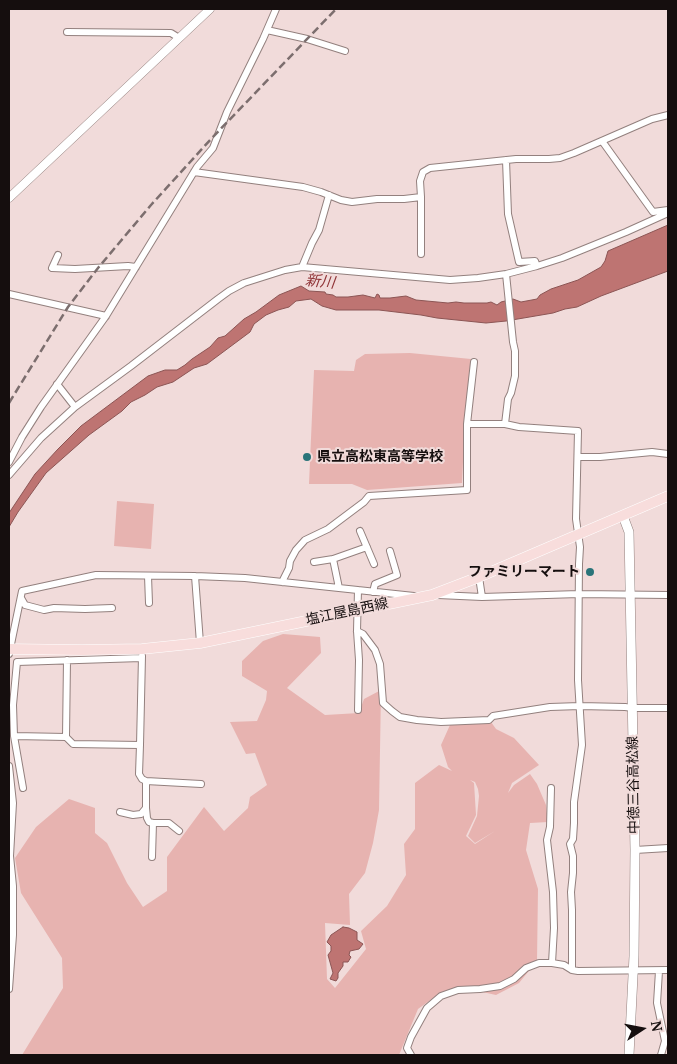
<!DOCTYPE html>
<html>
<head>
<meta charset="utf-8">
<style>
  body { margin:0 }
  #map { position:relative; width:677px; height:1064px; overflow:hidden; background:#f1dbda; font-family:"PT Serif",serif }
  canvas { display:block }
  .frame { position:absolute; inset:0; border:10px solid #150e0e; pointer-events:none }
  .north { position:absolute; left:617px; top:1004px; width:50px; height:50px; -webkit-text-stroke:4px #f1dbda; paint-order:stroke; rotate:79deg; font-size:14px; font-weight:700; line-height:20px; text-align:center; color:#150e0e }
  .north::after { content:''; display:block; margin:auto; width:18px; height:22px; background:#150e0e; clip-path:polygon(50% 0,100% 100%,50% 72%,0 100%) }
</style>
</head>
<body>
<div id="map">
<canvas width="677" height="1064"></canvas>
<div class="frame"></div>
<div class="north">N</div>
</div>
<script>
const ctx = document.querySelector('canvas').getContext('2d');
ctx.lineJoin = 'round';
function fillPath(path, color) {
  ctx.fillStyle = color;
  ctx.fill(path, 'evenodd');
}
function shape(rows) {
  const path = new Path2D();
  for (const r of rows) {
    path.moveTo(r[0], r[1]);
    for (let i = 2; i < r.length; i += 2) path.lineTo(r[i], r[i + 1]);
  }
  return path;
}
function strokePath(path, color, width, dash) {
  ctx.strokeStyle = color;
  ctx.lineWidth = width;
  ctx.lineCap = dash ? 'butt' : 'round';
  ctx.setLineDash(dash || []);
  ctx.stroke(path);
}
function write(font, color, halo, rows, align = 'center') {
  ctx.font = font + ' "PT Serif","Noto Sans JP",serif';
  ctx.lineWidth = 4;
  ctx.setLineDash([]);
  ctx.textBaseline = 'middle';
  ctx.strokeStyle = halo;
  ctx.fillStyle = color;
  for (const [text, x, y, turn = 0] of rows) {
    ctx.save();
    ctx.translate(x, y);
    ctx.rotate((+turn || 0) * Math.PI / 180);
    ctx.textAlign = isNaN(turn) ? turn : align;
    if (halo) ctx.strokeText(text, 0, 0);
    ctx.fillText(text, 0, 0);
    ctx.restore();
  }
}
fillPath(shape([
  [410,353,471,359,465,419,462,483,367,490,352,484,309,484,314,370,354,371,356,360,365,354],
  [117,501,154,504,151,549,114,546],
  [283,634,320,637,321,653,287,688,325,715,359,713,364,699,381,690,379,810,373,843,365,873,349,894,350,925,325,923,327,979,335,988,366,949,361,931,387,906,406,875,404,844,415,829,415,783,439,765,452,771,448,767,441,745,450,725,491,722,496,729,514,738,539,765,512,783,508,793,514,785,530,774,537,784,546,805,548,822,530,823,526,850,538,889,537,961,519,983,496,995,473,990,440,993,418,1009,399,1055,22,1055,63,988,62,958,21,893,15,858,36,827,69,799,95,808,95,833,107,843,127,883,143,907,167,891,167,857,204,807,224,831,248,808,250,797,267,785,255,753,246,754,230,722,257,721,266,700,267,691,242,676,242,661,263,641],
  [470,780,475,782,478,789,479,796,477,816,468,836,475,843,495,831,475,844,466,836,476,815,474,783]
]), '#e7b3b0');
const water = shape([
  [668,225,668,271,601,296,577,307,565,309,553,313,506,321,486,323,437,318,421,315,379,310,336,310,322,306,311,299,296,301,289,307,278,310,266,315,254,324,250,332,207,364,194,368,173,382,157,387,145,395,131,402,122,411,89,435,46,473,18,512,9,527,9,513,35,474,58,449,81,426,148,376,165,370,177,370,185,365,192,359,210,347,218,338,225,336,244,319,256,312,279,295,301,286,309,291,325,292,326,294,333,295,336,297,348,297,363,295,375,298,377,294,379,295,380,298,390,298,406,296,416,300,448,303,456,302,464,303,487,303,491,302,497,305,501,302,513,299,521,302,537,299,540,295,551,289,578,280,601,267,605,261,608,251,668,225],
  [343,927,349,928,357,932,357,940,363,944,359,949,350,951,349,955,351,957,348,962,343,962,343,966,338,973,338,978,336,981,330,979,333,973,328,955,331,951,331,946,327,942,331,935,343,927]
]);
fillPath(water, '#be7472');
strokePath(water, '#8b5554', 1);
const minor = shape([
  [267,30,307,39,345,51],
  [67,32,171,33,179,38],
  [602,141,653,212,668,210],
  [506,160,508,214,519,262,535,261,537,266],
  [194,172,303,187,321,192,341,200,352,202,377,199,404,199,421,197,420,181,423,172,430,168,516,159,549,159,560,158,574,153,652,119,668,115],
  [421,197,421,254],
  [58,255,52,268,75,269,128,266,136,267],
  [302,267,312,243,319,230,329,195],
  [9,294,106,316],
  [57,384,75,407],
  [467,424,505,424,519,427,578,431,576,519,580,547,579,564,578,680,582,745,574,802,574,823,573,839,570,844,573,856,573,873,571,892,572,910,572,970],
  [505,424,508,399,511,393,515,376,515,351,513,342,506,274],
  [578,457,600,457,652,452,668,454],
  [9,462,22,437,41,407,106,316,197,167,213,148,227,112,263,39,276,9],
  [9,475,41,438,75,407,131,366,218,299,229,291,244,283,285,270,302,267,450,280,478,278,506,274,537,266,562,258,626,232,668,213],
  [360,531,374,564],
  [333,559,339,588],
  [314,562,333,559,367,547],
  [148,576,149,603],
  [195,576,200,643],
  [479,577,482,597],
  [282,582,289,568,290,561,296,550,305,540,328,529,364,502,369,496,467,490,467,424,474,362],
  [373,592,375,584,397,575,390,551],
  [438,595,482,597,579,594,668,595],
  [21,598,25,605,44,610,54,608,85,609,112,608],
  [357,631,363,634,375,650,380,664,383,703,392,711,400,717,417,720,441,722,489,720,493,716,550,707,580,706,625,707,633,708,668,708],
  [9,654,22,591,96,575,195,576,245,578,414,596],
  [358,710,359,660,357,631,358,590],
  [14,736,66,737,73,744,140,745,142,656],
  [66,737,67,660],
  [140,745,139,774,142,779,146,781,201,784],
  [9,766,13,803,10,856,13,886,13,935,9,989],
  [23,788,14,736,13,705,17,662,141,658],
  [551,788,550,827,547,840,553,892,554,928,552,963],
  [146,808,147,818,149,822,153,823,169,823,179,831],
  [120,812,133,815,141,814,146,808,146,781],
  [635,850,668,848],
  [152,857,153,823],
  [659,971,657,1003,665,1041,661,1055],
  [411,1055,407,1048,411,1037,427,1008,441,996,458,990,480,989,500,986,514,979,526,968,539,963,552,963,564,965,572,970,578,971,668,970]
]);
const tertiary = shape([
  [9,198,210,9]
]);
const secondary = shape([
  [623,516,629,532,635,850,634,956,629,1055]
]);
const primary = shape([
  [9,649,82,650,142,649,200,643,432,595,479,577,668,496]
]);
strokePath(minor, '#93807e', 8);
strokePath(tertiary, '#93807e', 9);
strokePath(secondary, '#93807e', 10);
strokePath(primary, '#fff', 11);
strokePath(minor, '#fff', 6);
strokePath(tertiary, '#fff', 8);
strokePath(secondary, '#fff', 9);
strokePath(primary, '#f8dddc', 10);
strokePath(shape([
  [9,403,68,307,98,268,151,205,211,139,336,9]
]), '#7c6e6e', 2.5, [8, 4]);
for (const [x, y, r, color] of [
  [307,457,5,"#2a7479"],
  [590,572,5,"#2a7479"]
]) {
  const dot = new Path2D();
  dot.arc(x, y, r, 0, 2 * Math.PI);
  ctx.fillStyle = color;
  ctx.fill(dot);
  strokePath(dot, '#f1dbda', 2);
}
write('bold 14px', '#150e0e', '#f1dbda', [
  ["県立高松東高等学校",317,457],
  ["ファミリーマート",580,572,"right"]
], 'left');
write('14px', '#150e0e', '#f1dbda', [
  ["塩江屋島西線",347,612,-12],
  ["中徳三谷高松線",634,785,-91]
]);
write('italic 15px', '#8f3336', '#f1dbda', [
  ["新川",320,282,6]
]);
</script>
</body>
</html>
